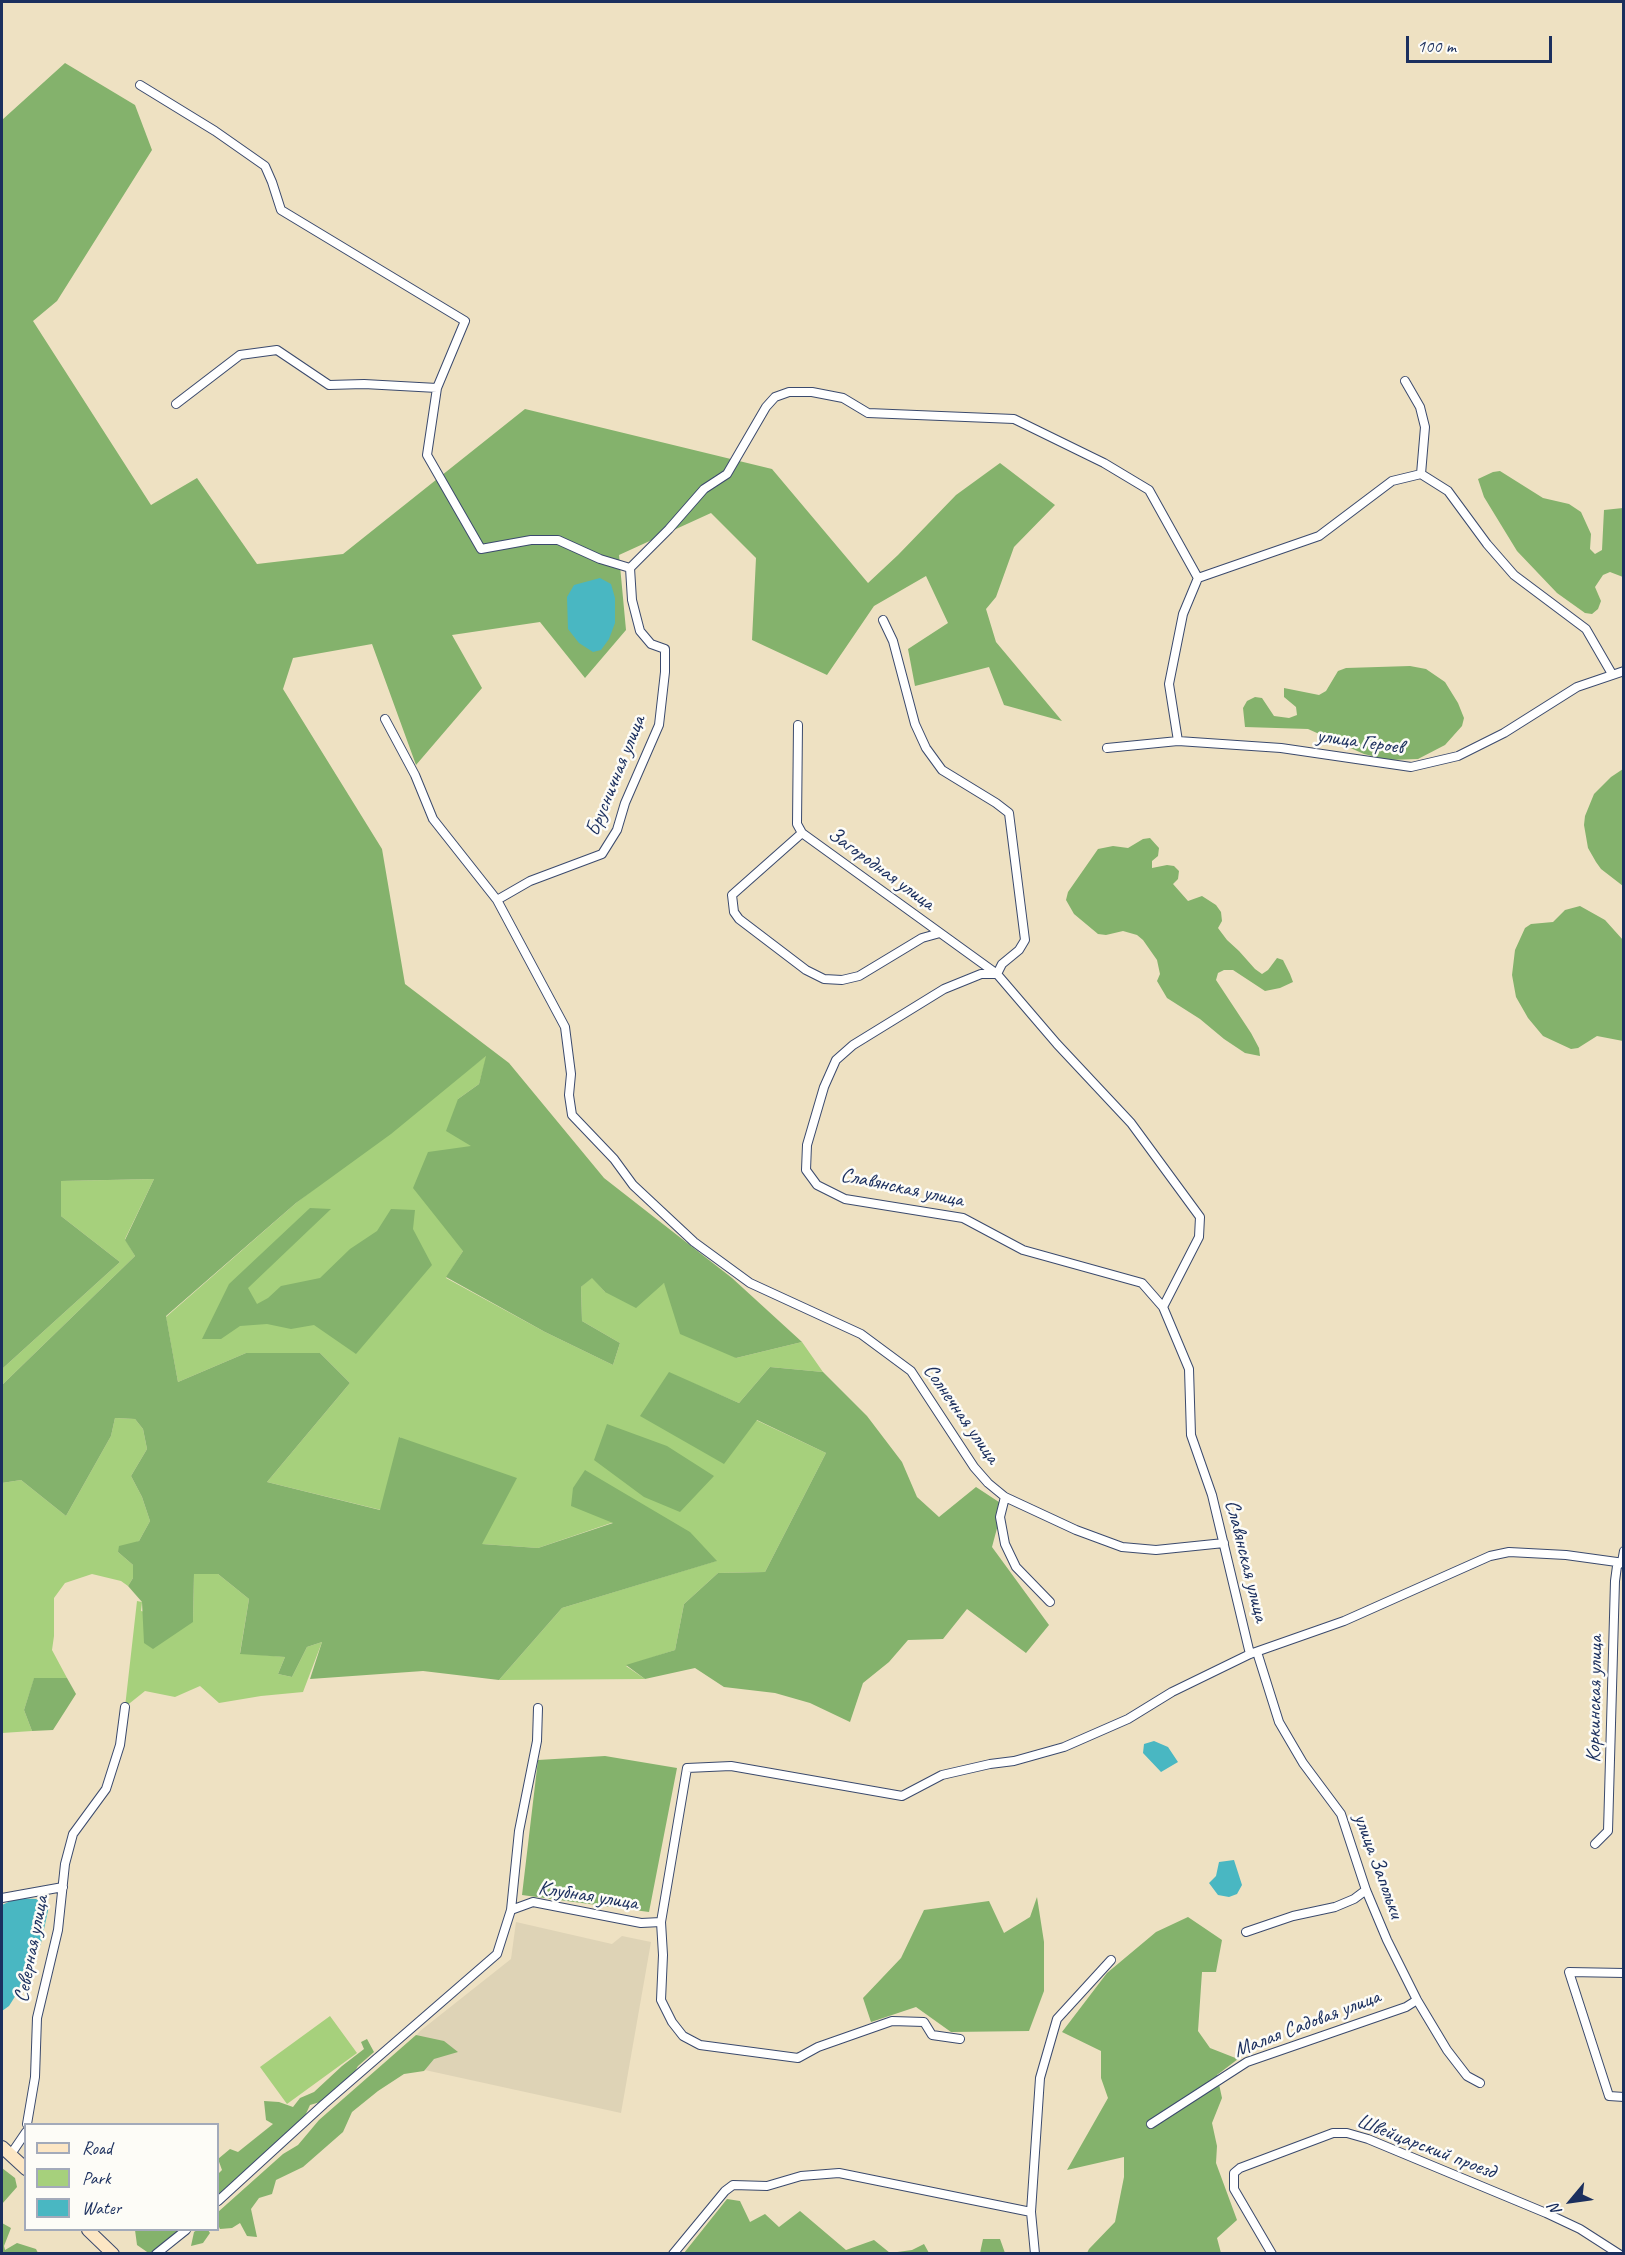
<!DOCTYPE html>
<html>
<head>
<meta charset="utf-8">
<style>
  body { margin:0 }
  #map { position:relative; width:1625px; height:2255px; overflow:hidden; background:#eee1c2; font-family:Caveat,sans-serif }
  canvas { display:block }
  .frame { position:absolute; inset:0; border:3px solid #1b2f5e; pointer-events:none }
  .legend { position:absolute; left:24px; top:2123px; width:195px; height:108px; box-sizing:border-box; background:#fdfcf7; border:2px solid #a3aaba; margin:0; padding:8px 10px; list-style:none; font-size:18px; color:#1b2f5e }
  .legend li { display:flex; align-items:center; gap:12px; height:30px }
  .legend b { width:30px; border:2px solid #a3aaba }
  .north { position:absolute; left:1541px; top:2171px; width:60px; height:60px; -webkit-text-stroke:4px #fdfcf7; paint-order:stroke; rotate:241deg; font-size:16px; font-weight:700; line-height:24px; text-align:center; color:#1b2f5e }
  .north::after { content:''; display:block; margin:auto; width:21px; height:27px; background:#1b2f5e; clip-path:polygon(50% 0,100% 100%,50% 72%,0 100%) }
  .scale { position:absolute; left:1406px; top:36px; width:146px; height:27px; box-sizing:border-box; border:3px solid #1b2f5e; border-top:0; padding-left:8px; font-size:18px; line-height:21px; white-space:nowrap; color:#1b2f5e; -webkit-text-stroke:4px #fdfcf7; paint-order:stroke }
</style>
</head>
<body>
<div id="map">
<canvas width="1625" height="2255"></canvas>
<div class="frame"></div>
<ul class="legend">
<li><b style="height:8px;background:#fce6c4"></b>Road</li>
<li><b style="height:16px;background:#a6d07c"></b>Park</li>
<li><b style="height:16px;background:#49b7c2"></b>Water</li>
</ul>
<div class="north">N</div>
<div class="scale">100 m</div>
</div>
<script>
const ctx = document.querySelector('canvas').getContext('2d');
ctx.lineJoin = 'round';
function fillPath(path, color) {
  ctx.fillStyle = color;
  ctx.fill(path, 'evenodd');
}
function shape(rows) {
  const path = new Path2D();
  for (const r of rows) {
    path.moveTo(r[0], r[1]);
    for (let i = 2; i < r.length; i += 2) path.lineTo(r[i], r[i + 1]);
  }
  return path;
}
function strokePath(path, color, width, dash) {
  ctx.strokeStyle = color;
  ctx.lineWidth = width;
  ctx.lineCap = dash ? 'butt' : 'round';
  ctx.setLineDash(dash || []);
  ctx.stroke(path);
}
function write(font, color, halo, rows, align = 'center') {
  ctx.font = font + ' Caveat,sans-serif';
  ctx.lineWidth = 5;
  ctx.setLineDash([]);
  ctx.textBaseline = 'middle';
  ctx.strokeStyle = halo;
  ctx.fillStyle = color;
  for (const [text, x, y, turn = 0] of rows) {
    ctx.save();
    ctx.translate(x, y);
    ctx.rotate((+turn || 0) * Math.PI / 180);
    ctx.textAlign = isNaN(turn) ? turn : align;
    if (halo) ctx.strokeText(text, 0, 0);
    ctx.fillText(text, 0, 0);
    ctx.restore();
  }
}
fillPath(shape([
  [516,1922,612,1944,622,1936,651,1942,621,2113,393,2063,420,2031,511,1959]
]), '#ded3b6');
fillPath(shape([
  [487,1055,479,1084,458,1099,472,1146,463,1251,446,1278,545,1332,613,1365,620,1343,582,1321,581,1287,592,1277,605,1292,664,1283,736,1358,802,1342,823,1372,770,1367,739,1403,669,1373,756,1420,826,1453,765,1572,718,1573,684,1604,675,1650,626,1666,645,1679,499,1680,562,1608,716,1561,614,1522,538,1548,482,1544,400,1437,381,1510,267,1482,350,1383,320,1353,246,1353,178,1382,166,1317,296,1203],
  [154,1179,125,1239,135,1256,2,1385,2,1369,120,1262,61,1216,61,1181],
  [115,1418,135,1419,143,1429,147,1449,131,1476,142,1497,150,1521,139,1541,118,1552,133,1565,133,1578,128,1586,121,1581,92,1574,65,1583,54,1598,54,1636,52,1650,67,1678,34,1679,24,1710,32,1731,2,1733,2,1483,21,1480,66,1516,111,1436],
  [194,1573,218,1574,249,1599,240,1653,285,1657,278,1674,292,1677,307,1647,322,1642,303,1692,261,1696,219,1703,200,1686,175,1697,145,1691,125,1707,137,1601,142,1602,141,1611,193,1622],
  [330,2016,357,2053,287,2104,260,2067]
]), '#a6d07c');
fillPath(shape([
  [65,63,135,105,152,150,57,301,33,321,151,505,197,478,257,564,343,554,525,409,772,469,868,583,898,555,956,495,1000,463,1055,505,1014,547,996,597,986,609,996,642,1062,721,1004,705,989,667,915,686,908,649,948,623,926,576,874,606,827,675,752,640,756,558,711,513,619,555,626,630,585,678,540,622,452,635,482,688,416,765,372,644,293,658,283,689,382,849,405,984,509,1063,604,1178,732,1278,802,1342,736,1358,680,1334,664,1283,636,1308,605,1292,592,1278,581,1287,582,1321,620,1343,613,1365,545,1332,446,1277,463,1251,413,1188,428,1152,471,1146,446,1131,458,1099,479,1084,486,1056,391,1134,296,1203,166,1316,178,1382,246,1353,320,1353,350,1383,267,1482,380,1510,399,1437,517,1478,482,1544,538,1548,613,1523,571,1506,573,1488,585,1470,690,1532,717,1561,562,1608,499,1680,423,1671,310,1679,322,1642,307,1647,292,1677,278,1674,285,1657,240,1654,249,1599,218,1574,194,1574,193,1622,153,1649,144,1643,142,1602,128,1586,133,1578,133,1565,118,1552,119,1546,139,1541,150,1521,142,1497,131,1476,147,1449,143,1429,135,1419,115,1418,111,1436,66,1516,21,1480,2,1483,2,1385,135,1256,125,1240,154,1179,61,1181,61,1216,120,1262,2,1369,2,120],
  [1500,471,1543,498,1569,504,1581,512,1591,534,1590,549,1595,554,1602,550,1604,510,1623,508,1623,577,1610,572,1603,575,1595,587,1601,601,1598,609,1592,614,1585,613,1557,593,1517,551,1484,497,1478,479,1493,472],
  [1410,666,1426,669,1445,682,1458,703,1464,718,1462,726,1445,745,1418,759,1388,760,1364,754,1308,729,1245,727,1243,708,1247,701,1255,697,1262,698,1274,716,1289,718,1297,715,1296,707,1284,697,1284,688,1319,695,1326,691,1338,671,1346,668],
  [1623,769,1623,886,1601,869,1596,862,1588,848,1584,825,1585,816,1594,794,1611,777],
  [1150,838,1159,848,1158,856,1152,861,1152,868,1167,865,1174,866,1179,871,1178,879,1173,884,1188,901,1202,896,1216,905,1221,912,1222,921,1218,928,1227,940,1239,951,1255,969,1262,974,1268,970,1277,958,1283,960,1290,974,1293,982,1280,988,1265,991,1233,970,1224,970,1218,973,1216,980,1251,1033,1259,1048,1260,1056,1245,1053,1224,1039,1200,1019,1167,998,1157,981,1160,974,1157,960,1143,940,1137,935,1123,931,1106,935,1098,934,1074,914,1066,900,1068,892,1098,849,1113,846,1128,848,1143,839],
  [1580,906,1605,920,1623,940,1623,1041,1597,1036,1578,1048,1571,1049,1543,1036,1528,1018,1516,997,1512,975,1515,950,1525,928,1531,924,1553,922,1565,910],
  [310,1208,331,1209,248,1288,257,1304,268,1298,281,1286,320,1278,350,1249,377,1231,391,1209,415,1210,413,1229,432,1265,356,1354,314,1325,291,1329,267,1324,240,1326,221,1339,202,1339,229,1284],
  [770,1367,823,1372,867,1416,902,1462,917,1497,939,1517,976,1487,1005,1506,1000,1517,992,1547,1049,1625,1026,1653,967,1609,943,1639,908,1640,889,1662,863,1683,850,1722,810,1703,775,1693,724,1687,695,1668,645,1679,626,1665,675,1650,684,1604,718,1573,765,1572,826,1453,757,1420,724,1464,640,1416,669,1372,739,1403],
  [607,1424,667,1446,714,1476,680,1512,644,1497,594,1460],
  [34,1678,67,1678,76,1694,53,1730,32,1731,24,1710],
  [605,1756,677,1768,649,1912,522,1895,538,1760],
  [1037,1897,1044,1942,1044,1991,1029,2031,951,2032,916,2007,871,2022,863,1998,901,1958,924,1910,989,1901,1004,1933,1030,1917],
  [1188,1917,1222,1940,1216,1972,1202,1972,1198,2031,1210,2048,1238,2059,1217,2075,1222,2098,1212,2123,1217,2146,1216,2163,1237,2220,1217,2238,1221,2253,1087,2253,1089,2249,1115,2222,1124,2177,1124,2157,1067,2170,1108,2098,1101,2078,1101,2051,1062,2032,1107,1973,1156,1932],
  [416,2035,444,2041,458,2052,434,2059,424,2071,404,2074,378,2091,352,2112,343,2132,303,2167,276,2180,272,2194,259,2198,251,2209,257,2237,247,2236,240,2223,232,2228,220,2229,218,2225,218,2212,283,2154,298,2145,319,2120],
  [367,2039,374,2052,358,2066,353,2075,320,2102,310,2105,304,2118,218,2195,218,2174,222,2170,218,2159,230,2149,238,2152,273,2124,266,2120,264,2101,279,2102,293,2107,300,2098,314,2092,342,2066,364,2049,361,2042],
  [2,2168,15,2178,17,2187,2,2204],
  [727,2199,740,2201,750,2222,765,2214,779,2227,800,2211,846,2250,874,2240,890,2253,912,2250,924,2244,929,2253,684,2253],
  [2,2223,11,2228,4,2246,5,2250,17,2243,36,2249,38,2253,2,2253],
  [135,2230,182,2230,158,2251,150,2254,137,2245],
  [197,2230,208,2230,210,2233,203,2243,191,2246,194,2232],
  [983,2239,1000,2239,1005,2253,980,2253]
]), '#84b26c');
fillPath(shape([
  [600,578,611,584,615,598,615,623,609,639,601,650,593,652,579,643,568,629,567,597,574,585],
  [1154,1741,1168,1747,1178,1762,1161,1772,1143,1753,1144,1744],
  [1234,1860,1242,1885,1237,1894,1229,1897,1218,1895,1209,1883,1216,1876,1219,1862],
  [17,1898,36,1899,49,1906,41,1943,28,1976,9,2006,2,2011,2,1905]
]), '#49b7c2');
const street = shape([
  [140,85,215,131,265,166,272,182,281,210,465,321,437,388,427,455,481,549,531,540,558,540,600,559,630,568],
  [1405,381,1420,407,1425,427,1421,474],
  [176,404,240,355,277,350,329,385,364,384,437,388],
  [630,568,632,600,640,631,651,644,665,649,665,672,659,725,625,803,617,830,602,854,530,881,497,900,565,1027,571,1074,569,1095,572,1115,614,1159,633,1185,694,1242,750,1283,861,1334,911,1371,974,1467,988,1483,1005,1497,1076,1530,1122,1547,1156,1550,1224,1543],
  [630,568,669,529,704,489,727,474,766,407,775,397,789,392,812,392,843,398,868,413,1014,419,1104,463,1149,490,1198,578,1183,614,1169,684,1178,741],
  [1198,578,1319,536,1392,481,1421,474,1448,491,1487,544,1514,575,1586,629,1612,674],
  [385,719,415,775,433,819,497,900],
  [798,725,797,824,802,833,997,974,1002,964,1019,950,1025,940,1009,813,996,803,942,770,926,748,915,724,893,641,883,620],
  [1107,748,1178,741,1281,748,1411,767,1458,756,1504,733,1577,687,1624,671],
  [802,833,732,895,734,912,739,919,806,970,824,979,842,980,859,976,922,938,940,933],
  [1163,1307,1199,1237,1200,1217,1131,1123,1057,1044,997,974,981,974,944,989,853,1045,836,1060,824,1087,807,1145,806,1170,817,1185,845,1199,963,1218,1023,1250,1142,1283,1163,1307,1189,1369,1191,1435,1212,1495,1250,1654],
  [1005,1497,1000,1517,1005,1544,1016,1567,1050,1602],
  [1257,1652,1279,1722,1303,1763,1341,1814,1366,1890,1387,1940,1417,2000,1447,2050,1467,2076,1480,2083],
  [1595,1844,1608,1831,1615,1581,1617,1566,1622,1562,1624,1551],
  [2,1898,63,1887],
  [511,1910,533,1902,641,1923,661,1922],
  [1246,1932,1293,1916,1335,1907,1354,1899,1366,1890],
  [1624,1973,1569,1972,1609,2096,1624,2097],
  [960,2039,932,2035,924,2022,892,2021,818,2047,798,2058,700,2045,683,2036,672,2022,661,2000,663,1955,661,1922,687,1768,731,1766,902,1796,942,1775,990,1764,1014,1761,1064,1747,1128,1719,1172,1692,1250,1654,1344,1621,1490,1556,1509,1552,1566,1555,1624,1563],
  [27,2124,35,2077,37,2018,58,1930,65,1864,73,1834,106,1789,120,1745,125,1707],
  [1151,2124,1247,2062,1406,2007,1417,2000],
  [11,2154,26,2132],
  [218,2201,324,2104,497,1954,511,1910,519,1831,537,1741,538,1708],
  [1031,2212,1035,2254],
  [156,2254,186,2230],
  [673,2254,725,2191,733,2185,767,2186,801,2176,839,2173,1031,2212,1040,2078,1057,2019,1111,1960],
  [1272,2254,1234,2189,1234,2173,1240,2168,1333,2133,1347,2133,1368,2139,1546,2213,1580,2229,1619,2254]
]);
const secondary = shape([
  [2,2147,26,2169],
  [88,2230,113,2254]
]);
strokePath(street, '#3b4a6d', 10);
strokePath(secondary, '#3b4a6d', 14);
strokePath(street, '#fff', 8);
strokePath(secondary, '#fce6c4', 12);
write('21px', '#1b2f5e', '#fdfcf7', [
  ["улица Героев",1360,742,8],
  ["Брусничная улица",616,776,-68],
  ["Загородная улица",881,869,36],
  ["Славянская улица",902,1188,12],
  ["Солнечная улица",961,1414,55],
  ["Славянская улица",1246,1561,76],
  ["Коркинская улица",1595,1699,-89],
  ["улица Запольки",1378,1866,70],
  ["Клубная улица",588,1896,9],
  ["Северная улица",32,1949,-79],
  ["Малая Садовая улица",1307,2024,-21],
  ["Швейцарский проезд",1426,2147,21]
]);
</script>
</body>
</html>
